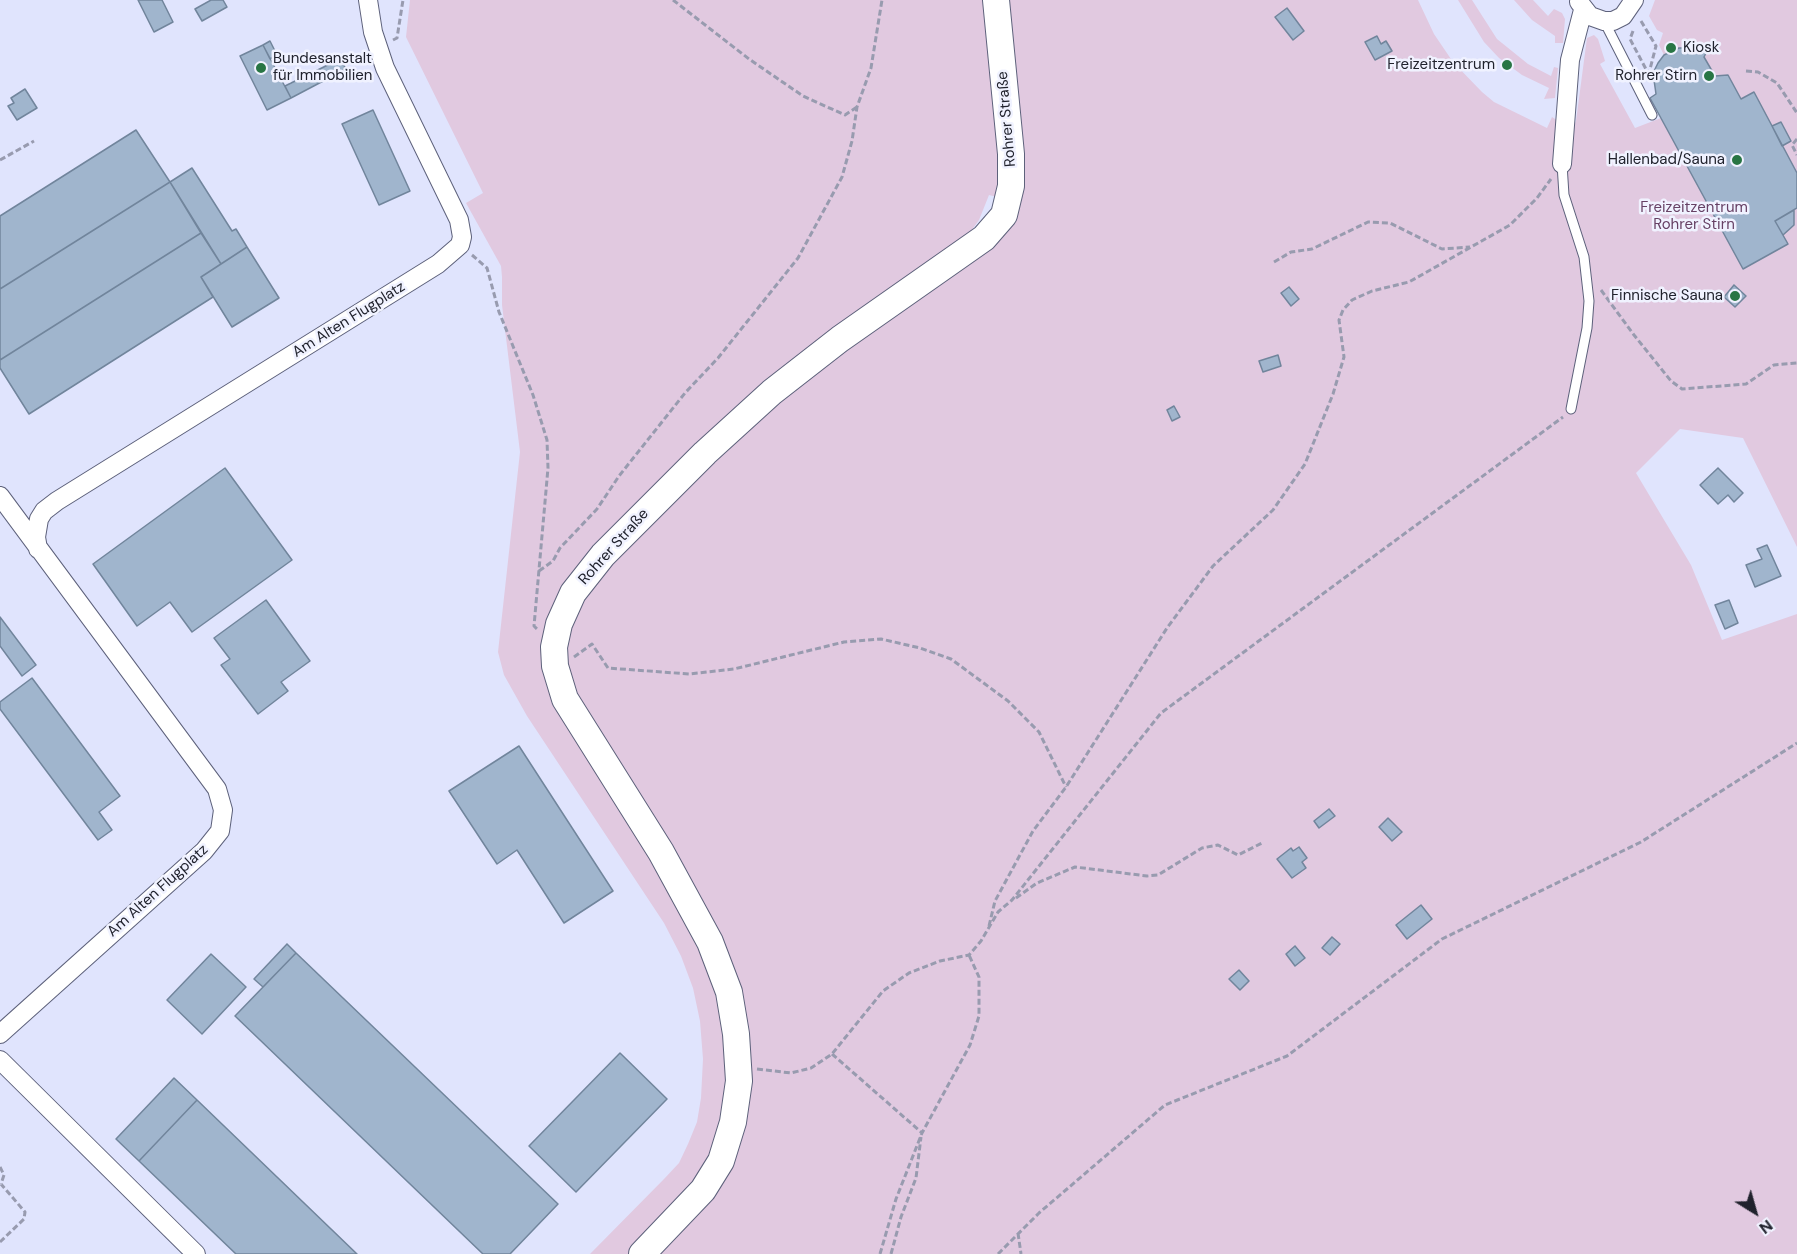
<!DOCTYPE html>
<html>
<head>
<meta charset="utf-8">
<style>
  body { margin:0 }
  #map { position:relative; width:1797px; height:1254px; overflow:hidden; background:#e0e4fd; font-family:"DM Sans",sans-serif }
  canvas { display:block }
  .north { position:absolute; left:1725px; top:1182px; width:60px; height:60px; -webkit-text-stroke:4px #f0f2ff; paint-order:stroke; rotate:143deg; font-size:16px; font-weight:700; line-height:24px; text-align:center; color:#20222d }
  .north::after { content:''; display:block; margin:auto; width:21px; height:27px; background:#20222d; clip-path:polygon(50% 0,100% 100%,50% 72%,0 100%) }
</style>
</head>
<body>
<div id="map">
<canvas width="1797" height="1254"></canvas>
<div class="north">N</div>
</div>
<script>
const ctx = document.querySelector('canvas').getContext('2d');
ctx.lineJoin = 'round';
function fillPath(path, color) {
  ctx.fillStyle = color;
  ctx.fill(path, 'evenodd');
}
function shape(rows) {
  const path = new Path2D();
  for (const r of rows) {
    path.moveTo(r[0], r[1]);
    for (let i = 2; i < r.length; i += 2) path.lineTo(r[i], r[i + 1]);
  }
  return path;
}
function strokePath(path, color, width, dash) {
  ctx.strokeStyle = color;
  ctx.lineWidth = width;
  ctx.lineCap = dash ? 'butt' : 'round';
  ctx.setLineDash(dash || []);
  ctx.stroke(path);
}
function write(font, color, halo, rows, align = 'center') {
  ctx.font = font + ' "DM Sans",sans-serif';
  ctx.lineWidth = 5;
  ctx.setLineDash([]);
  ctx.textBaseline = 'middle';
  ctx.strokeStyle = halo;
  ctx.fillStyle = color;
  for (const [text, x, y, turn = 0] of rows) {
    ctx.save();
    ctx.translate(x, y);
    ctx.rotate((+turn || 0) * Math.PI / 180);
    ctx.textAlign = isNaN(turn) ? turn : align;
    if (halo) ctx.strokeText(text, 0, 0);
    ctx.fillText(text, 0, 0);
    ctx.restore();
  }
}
fillPath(shape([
  [410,0,1418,0,1434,34,1453,62,1482,92,1494,102,1547,128,1552,117,1572,130,1576,121,1587,38,1594,35,1598,39,1605,61,1600,64,1635,128,1661,118,1650,98,1656,94,1653,73,1664,55,1659,45,1663,33,1657,30,1649,16,1655,0,1797,0,1797,547,1743,438,1680,429,1636,473,1691,565,1722,640,1797,614,1797,1254,590,1254,664,1179,679,1163,688,1144,697,1122,701,1098,703,1059,700,1021,693,988,681,956,664,923,527,716,504,675,498,652,520,452,502,305,502,277,501,266,466,203,483,193,406,37],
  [989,195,1020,203,1014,220,999,241,802,380,630,539,597,546,969,234,979,220],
  [1458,0,1472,0,1497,39,1528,64,1551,76,1554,67,1558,68,1555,98,1544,99,1549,88,1522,75,1499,58,1484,42],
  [1514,0,1533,0,1548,16,1554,9,1562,13,1565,19,1563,43,1555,43,1555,36,1532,20]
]), '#e1c9e0');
const building = shape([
  [138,0,162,0,173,22,154,32,138,0],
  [211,0,223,0,227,7,202,21,195,9,211,0],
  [1287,8,1304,31,1293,40,1275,17,1287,8],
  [1377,36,1381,44,1386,41,1392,51,1375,60,1365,42,1377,36],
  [270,41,277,55,270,59,263,45,270,41],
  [263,45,291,98,267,110,240,56,263,45],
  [1679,48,1694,48,1706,53,1704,57,1715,76,1728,75,1741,99,1754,92,1797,173,1797,208,1775,221,1788,244,1743,269,1650,98,1656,94,1653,73,1658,63,1664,55,1679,48],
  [340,59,346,69,291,98,285,86,340,59],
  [25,89,37,108,17,120,8,106,14,103,11,98,25,89],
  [373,110,410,191,379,205,342,124,373,110],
  [1781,122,1791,141,1782,146,1772,126,1781,122],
  [136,130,170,182,0,289,0,216,136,130],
  [192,168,232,231,236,229,247,247,221,264,170,182,192,168],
  [170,182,201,233,0,360,0,289,170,182],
  [1794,210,1794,225,1783,235,1775,221,1794,210],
  [201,233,221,264,201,277,213,297,29,414,0,368,0,360,201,233],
  [247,247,279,298,232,327,201,277,247,247],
  [1734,285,1746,296,1735,307,1724,297,1734,285],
  [1289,287,1299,299,1291,306,1281,293,1289,287],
  [1278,355,1281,366,1263,372,1259,361,1278,355],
  [1174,406,1180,417,1172,421,1167,410,1174,406],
  [225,468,292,560,192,632,170,602,137,626,93,564,225,468],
  [1718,468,1743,493,1734,502,1728,495,1718,504,1700,485,1718,468],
  [1767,545,1781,576,1755,587,1746,565,1762,559,1757,549,1767,545],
  [266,600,310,661,281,682,288,691,258,714,221,665,230,659,214,638,266,600],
  [1729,600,1738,623,1725,629,1715,605,1729,600],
  [0,617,36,665,22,676,0,646,0,617],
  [32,678,120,796,99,812,112,830,98,840,0,709,0,702,32,678],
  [519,746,613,891,564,923,517,850,497,864,449,791,519,746],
  [1329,809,1335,816,1319,828,1314,821,1329,809],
  [1388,818,1402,832,1392,841,1379,827,1388,818],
  [1299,847,1307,858,1302,862,1306,868,1292,878,1277,859,1291,848,1293,851,1299,847],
  [1421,905,1432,919,1407,939,1396,925,1421,905],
  [1332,937,1340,944,1330,955,1322,948,1332,937],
  [287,944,296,953,263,987,254,979,287,944],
  [1295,946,1305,958,1295,966,1286,954,1295,946],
  [296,953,558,1204,510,1254,483,1254,235,1016,296,953],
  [211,954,246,987,202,1034,167,1000,211,954],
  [1239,970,1249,981,1240,990,1229,979,1239,970],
  [620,1053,667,1099,576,1192,529,1146,620,1053],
  [174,1078,197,1100,139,1161,116,1139,174,1078],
  [197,1100,357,1254,236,1254,139,1161,197,1100]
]);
fillPath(building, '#a0b5cd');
strokePath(building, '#71859c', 1.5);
const lane = shape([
  [1604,21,1652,115],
  [1562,164,1564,195,1584,257,1589,301,1587,328,1571,409]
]);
const street = shape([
  [1579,2,1590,16,1604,21,1613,21,1623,16,1634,0],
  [1562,164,1570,60,1583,10],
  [0,496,217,789,223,810,220,831,204,851,0,1034],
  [38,549,36,537,39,519,44,511,57,501,438,264,460,245,462,237,459,220,385,68,373,32,368,0],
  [0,1060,196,1254]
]);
const secondary = shape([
  [642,1254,703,1190,721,1161,733,1122,739,1081,736,1034,729,992,710,942,661,852,565,699,555,666,554,647,559,624,573,593,603,555,705,453,772,392,840,339,984,238,1004,215,1011,186,1011,154,996,0]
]);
strokePath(lane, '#5d617b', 11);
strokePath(street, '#5d617b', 20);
strokePath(secondary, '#5d617b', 28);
strokePath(shape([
  [673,0,749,59,803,96,845,115,857,107],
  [1641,21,1656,46,1649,73,1644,75],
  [1633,31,1630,39,1648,73],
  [393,40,397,38,403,0],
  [1746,71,1758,72,1777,83,1797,113],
  [1797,139,1792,145,1797,155],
  [0,160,34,141],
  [472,255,487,268,499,312,533,395,547,440,548,468,534,626,537,629],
  [1274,262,1291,252,1312,249,1368,222,1390,223,1442,249,1470,247],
  [1601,290,1634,335,1671,381,1682,389,1746,384,1774,365,1797,363],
  [539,571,553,561,560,548,597,509,619,476,685,393,718,358,798,258,842,177,852,141,857,107,871,68,882,0],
  [574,657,592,644,608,668,689,674,734,669,844,642,881,639,920,648,951,659,1008,701,1039,732,1066,787],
  [1016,898,1037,883,1075,867,1147,876,1158,875,1202,848,1218,845,1238,855,1262,843],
  [989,926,995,901,1033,831,1066,787,1167,628,1213,566,1273,510,1305,464,1333,394,1344,357,1339,320,1343,310,1352,300,1372,291,1409,282,1510,225,1537,198,1551,179],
  [832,1054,921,1132],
  [757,1069,791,1073,811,1068,832,1054,883,991,909,973,940,961,969,955,981,941,998,912,1012,900,1161,713,1563,417],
  [0,1167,4,1175,1,1184],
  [1018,1233,1021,1254],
  [0,1242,24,1219,25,1212,1,1184],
  [880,1254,896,1199,922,1133,970,1045,979,1016,979,977,969,955],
  [891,1254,901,1217,916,1178,921,1137],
  [998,1254,1039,1213,1165,1105,1287,1056,1442,939,1641,842,1797,743]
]), '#989baf', 3, [6, 3]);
strokePath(lane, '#fff', 9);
strokePath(street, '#fff', 18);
strokePath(secondary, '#fff', 26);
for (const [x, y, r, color] of [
  [1671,48,6,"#287544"],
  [1507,65,6,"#287544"],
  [261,68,6,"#287544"],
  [1709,76,6,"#287544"],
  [1737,160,6,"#287544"],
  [1735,296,6,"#287544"]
]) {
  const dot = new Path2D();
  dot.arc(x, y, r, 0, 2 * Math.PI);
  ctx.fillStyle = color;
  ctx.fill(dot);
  strokePath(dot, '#f0f2ff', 2);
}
write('15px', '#20222d', '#f0f2ff', [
  ["Kiosk",1683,48,"left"],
  ["Bundesanstalt",273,59,"left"],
  ["für Immobilien",273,76,"left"],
  ["Freizeitzentrum",1495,65],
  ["Rohrer Stirn",1697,76],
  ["Hallenbad/Sauna",1725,160],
  ["Finnische Sauna",1723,296]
], 'right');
write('15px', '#20222d', '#f0f2ff', [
  ["Rohrer Straße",1007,119,-95],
  ["Am Alten Flugplatz",349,320,-32],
  ["Rohrer Straße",614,547,-48],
  ["Am Alten Flugplatz",158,891,-42]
]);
write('15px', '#674165', '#f0f2ff', [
  ["Freizeitzentrum",1694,208],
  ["Rohrer Stirn",1694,225]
]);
</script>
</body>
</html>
